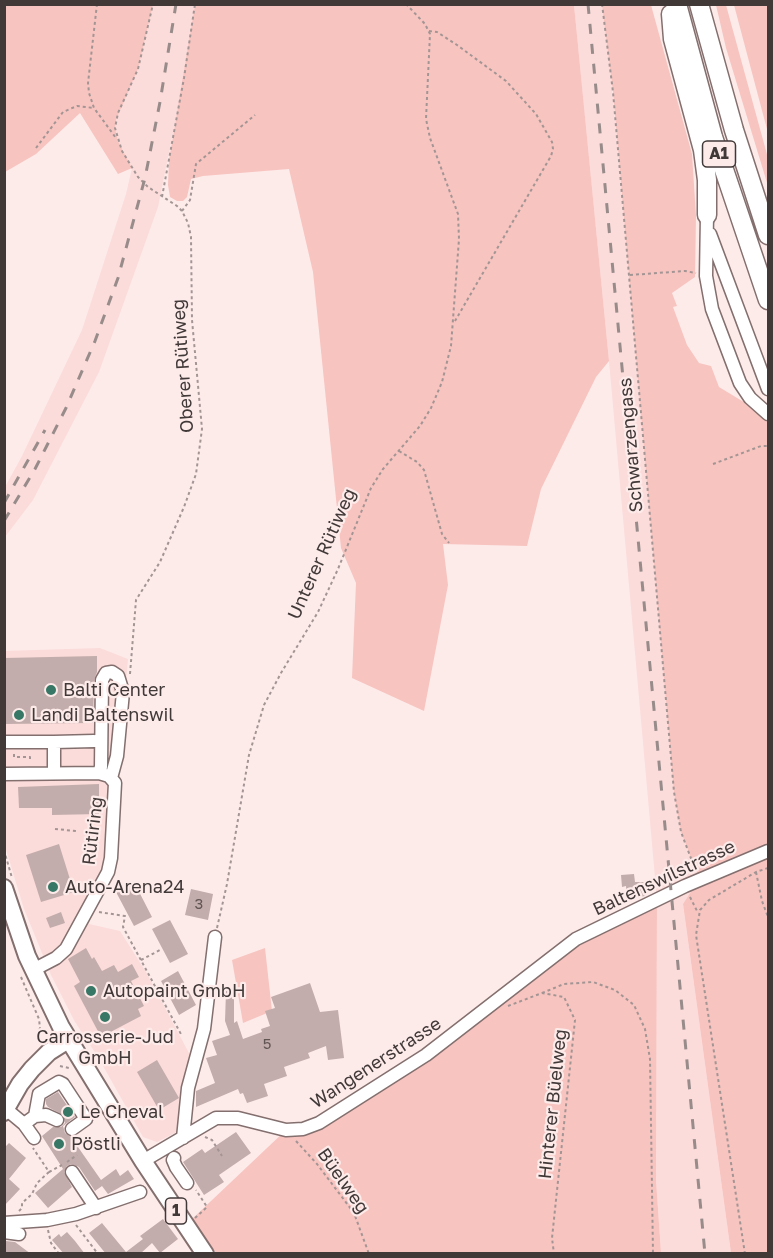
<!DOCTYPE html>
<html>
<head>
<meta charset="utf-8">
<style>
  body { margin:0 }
  #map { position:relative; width:773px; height:1258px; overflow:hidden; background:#fdebea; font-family:"Golos Text",sans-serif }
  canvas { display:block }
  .frame { position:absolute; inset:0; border:6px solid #413938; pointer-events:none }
</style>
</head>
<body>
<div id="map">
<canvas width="773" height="1258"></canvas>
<div class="frame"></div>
</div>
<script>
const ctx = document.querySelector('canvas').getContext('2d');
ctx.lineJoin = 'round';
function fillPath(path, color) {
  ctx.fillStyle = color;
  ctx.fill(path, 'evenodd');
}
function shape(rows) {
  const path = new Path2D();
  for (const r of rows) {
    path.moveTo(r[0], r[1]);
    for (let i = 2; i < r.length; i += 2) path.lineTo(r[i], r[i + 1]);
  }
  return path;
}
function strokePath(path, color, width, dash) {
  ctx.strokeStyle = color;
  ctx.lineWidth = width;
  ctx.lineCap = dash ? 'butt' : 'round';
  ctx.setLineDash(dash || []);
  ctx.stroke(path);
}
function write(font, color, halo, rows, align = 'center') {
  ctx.font = font + ' "Golos Text",sans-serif';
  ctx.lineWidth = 4.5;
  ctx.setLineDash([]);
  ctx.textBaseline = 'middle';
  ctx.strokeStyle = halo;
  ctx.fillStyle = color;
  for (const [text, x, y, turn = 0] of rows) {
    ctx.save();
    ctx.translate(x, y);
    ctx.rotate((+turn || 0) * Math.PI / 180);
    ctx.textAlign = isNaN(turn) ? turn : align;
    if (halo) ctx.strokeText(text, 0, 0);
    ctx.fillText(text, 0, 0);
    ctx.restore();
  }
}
fillPath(shape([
  [153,5,195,5,184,78,158,207,99,372,33,500,5,537,5,487,22,456,82,330,126,194,132,168,118,141,115,128,116,120,138,69],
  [574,5,602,5,609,57,681,832,699,880,683,904,731,1253,661,1253,656,1180,657,900,609,361],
  [100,648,128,659,119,763,105,865,89,924,120,931,146,972,190,1055,181,1093,179,1108,182,1111,181,1130,157,1142,143,1137,98,1057,75,1022,51,975,24,909,4,843,4,651]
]), '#fbdcda');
fillPath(shape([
  [4,5,153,5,138,69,116,120,115,128,118,141,132,168,118,174,80,113,36,154,5,172],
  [195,5,574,5,609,361,596,377,541,489,527,546,443,544,448,585,424,711,352,678,356,583,341,548,313,272,289,169,203,176,191,179,187,197,183,201,177,201,170,197,168,185,169,160],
  [602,5,651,5,692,154,696,216,695,277,672,293,677,306,673,307,687,345,699,363,711,366,719,387,752,407,768,422,768,1253,731,1253,683,904,699,879,681,832,674,792,613,92],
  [716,5,726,5,768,158,768,186,726,48],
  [734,5,768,5,768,134,768,133],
  [657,900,656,1180,661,1253,216,1253,192,1219,286,1130,303,1129,426,1055,576,939],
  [265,948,272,1011,243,1023,232,960]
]), '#f7c4c0');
fillPath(shape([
  [97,656,97,672,94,680,93,723,4,724,4,658],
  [99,784,99,814,52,815,52,808,19,808,18,787],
  [59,844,74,892,41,902,26,855],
  [634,874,635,882,644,882,645,896,627,899,626,886,622,887,621,875],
  [134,882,152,917,134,926,116,892],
  [191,889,213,894,208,920,185,915],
  [61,912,65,923,50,928,46,918],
  [170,920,188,954,170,963,152,929],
  [86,948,92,959,94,957,102,971,114,965,118,972,132,964,139,977,131,981,144,1006,138,1009,141,1016,101,1037,74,986,80,982,68,959],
  [178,971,196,1005,179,1015,161,981],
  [310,983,320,1012,338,1010,344,1058,328,1060,326,1046,308,1053,310,1058,284,1067,287,1076,264,1084,268,1096,247,1103,243,1093,240,1094,238,1089,196,1107,196,1091,215,1083,206,1058,217,1055,212,1041,230,1035,225,1021,226,991,234,991,234,1023,237,1021,243,1039,262,1032,261,1029,270,1026,265,1011,275,1008,271,997],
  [157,1060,179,1098,159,1110,137,1072],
  [58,1092,75,1117,63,1126,65,1133,71,1137,101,1180,116,1169,120,1176,128,1170,134,1179,108,1194,102,1186,95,1191,79,1167,71,1164,67,1166,64,1172,72,1187,48,1208,35,1193,63,1169,42,1136,53,1127,61,1127,65,1123,63,1115,48,1107,46,1104,46,1099],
  [236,1132,251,1153,219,1175,224,1182,204,1195,183,1162,202,1149,205,1153],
  [9,1143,26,1158,9,1179,20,1189,4,1206,4,1148],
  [163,1219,178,1239,160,1253,152,1243,140,1254,106,1254,89,1233,102,1223,126,1252,143,1239,140,1236],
  [67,1232,75,1241,85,1254,64,1254,52,1240,59,1234,61,1237],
  [6,1241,15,1242,31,1254,4,1254]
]), '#c3adac');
const minor = shape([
  [707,215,706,276,712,309,740,383,750,398,768,414],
  [710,234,768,389],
  [5,742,54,742,54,773],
  [54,742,94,741],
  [99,773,101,767,102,680,106,673,112,672,118,676,123,692,117,756,111,778],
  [4,774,99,773,109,776,115,783,111,858,108,872,66,949,56,958,33,970],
  [6,1109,24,1124,34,1138],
  [35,1116,46,1115,57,1120],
  [24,1124,35,1116,39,1094,59,1082,63,1084,86,1119,72,1129],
  [183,1138,188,1088,204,1029,215,937],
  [174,1158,173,1160,176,1167,187,1183],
  [143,1161,216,1118,238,1118,286,1130,303,1129,319,1123,426,1055,576,939,685,886,768,851],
  [72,1172,96,1208],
  [4,1223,47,1220,76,1214,140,1192],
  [4,1232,19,1234]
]);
const major = shape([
  [4,888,27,956,61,1027,143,1161,205,1254],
  [4,1112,20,1084,32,1069,49,1052,68,1040]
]);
const highway = shape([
  [677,4,713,137,768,300],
  [699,4,734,130,768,235],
  [671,14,673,39,703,150,707,180,707,215]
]);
strokePath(minor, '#836f6e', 15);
strokePath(major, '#836f6e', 20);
strokePath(highway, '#836f6e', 21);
strokePath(shape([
  [97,4,88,83,89,93,94,108,116,138],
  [602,4,613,92,674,792,681,832,695,869],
  [429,31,437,32,457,45,506,81,536,114,552,142,553,149,551,156,455,321],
  [36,148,63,112,77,106,94,108],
  [162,197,184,78,195,4],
  [182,211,190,200,196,164,255,115],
  [630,275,685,271,696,273],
  [399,451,417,462,424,470,442,534,449,543],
  [713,464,761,446,768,446],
  [130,674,136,600,160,562,184,507,196,474,202,429,192,320,191,237,188,223,182,211,177,206,148,187,138,177,122,151,115,128,118,113,138,69,153,4],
  [14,754,14,757,30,757,30,762],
  [55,829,76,831],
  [4,850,12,878],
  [756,872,762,901,768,917],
  [690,897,698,913],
  [99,912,125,916,123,927,182,1036],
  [217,928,227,884,249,755,264,705,281,673,318,612,338,569,371,488,383,469,420,426,431,408,442,382,451,346,459,239,458,214,430,138,426,119,430,34,425,24,406,4],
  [141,960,160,950],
  [21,977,39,1019,40,1028,37,1037],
  [542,993,564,984,593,982,615,990,634,1005,645,1029,650,1059,653,1254],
  [508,1006,542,993,564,997,575,1020,552,1238,554,1254],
  [60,1066,69,1068],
  [205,1137,212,1140,222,1156],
  [296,1141,317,1164,354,1213,369,1254],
  [67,1162,77,1155],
  [49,1172,62,1165],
  [19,1211,22,1208,22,1203,32,1194,37,1183,49,1172,33,1148],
  [195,1218,207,1207,196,1190],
  [76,1225,98,1254],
  [48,1230,51,1243,59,1254],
  [745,1254,696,935,700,910,709,900,756,872,768,868]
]), '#a39594', 2, [3, 3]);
strokePath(minor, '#fff', 12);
strokePath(major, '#fff', 16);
strokePath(highway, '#fff', 18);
strokePath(shape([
  [588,4,705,1254],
  [4,503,45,430],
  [4,521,35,469,66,408,95,341,118,278,145,178,160,102,176,4]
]), '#988c8b', 3, [10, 10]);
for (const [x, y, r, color] of [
  [51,690,6,"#377765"],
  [19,715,6,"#377765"],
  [53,887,6,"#377765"],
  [91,991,6,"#377765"],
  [105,1017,6,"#377765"],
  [68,1112,6,"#377765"],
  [59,1144,6,"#377765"]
]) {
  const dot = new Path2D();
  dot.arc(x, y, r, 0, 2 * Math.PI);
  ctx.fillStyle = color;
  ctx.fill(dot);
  strokePath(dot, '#fdebea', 2);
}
write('15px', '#625655', null, [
  ["3",199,904],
  ["5",267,1044]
]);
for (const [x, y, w] of [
  [719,154,33],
  [176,1211,21]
]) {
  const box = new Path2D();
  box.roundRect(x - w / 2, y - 13, w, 26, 4.5);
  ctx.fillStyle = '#fdebea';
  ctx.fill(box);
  strokePath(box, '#413938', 1.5);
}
write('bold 16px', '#413938', null, [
  ["A1",719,154],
  ["1",176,1211]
]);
write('18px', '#413938', '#fdebea', [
  ["Oberer Rütiweg",183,366,-94],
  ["Schwarzengass",631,445,-95],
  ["Unterer Rütiweg",322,554,-66],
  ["Rütiring",93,831,-83],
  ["Baltenswilstrasse",664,878,-25],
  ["Wangenerstrasse",376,1063,-33],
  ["Hinterer Büelweg",553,1104,-84],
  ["Büelweg",343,1181,55]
]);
write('18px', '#413938', '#fdebea', [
  ["Balti Center",63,690],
  ["Landi Baltenswil",31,715],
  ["Auto-Arena24",65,887],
  ["Autopaint GmbH",103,991],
  ["Carrosserie-Jud",105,1037,"center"],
  ["GmbH",105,1058,"center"],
  ["Le Cheval",80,1112],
  ["Pöstli",71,1144]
], 'left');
</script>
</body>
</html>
